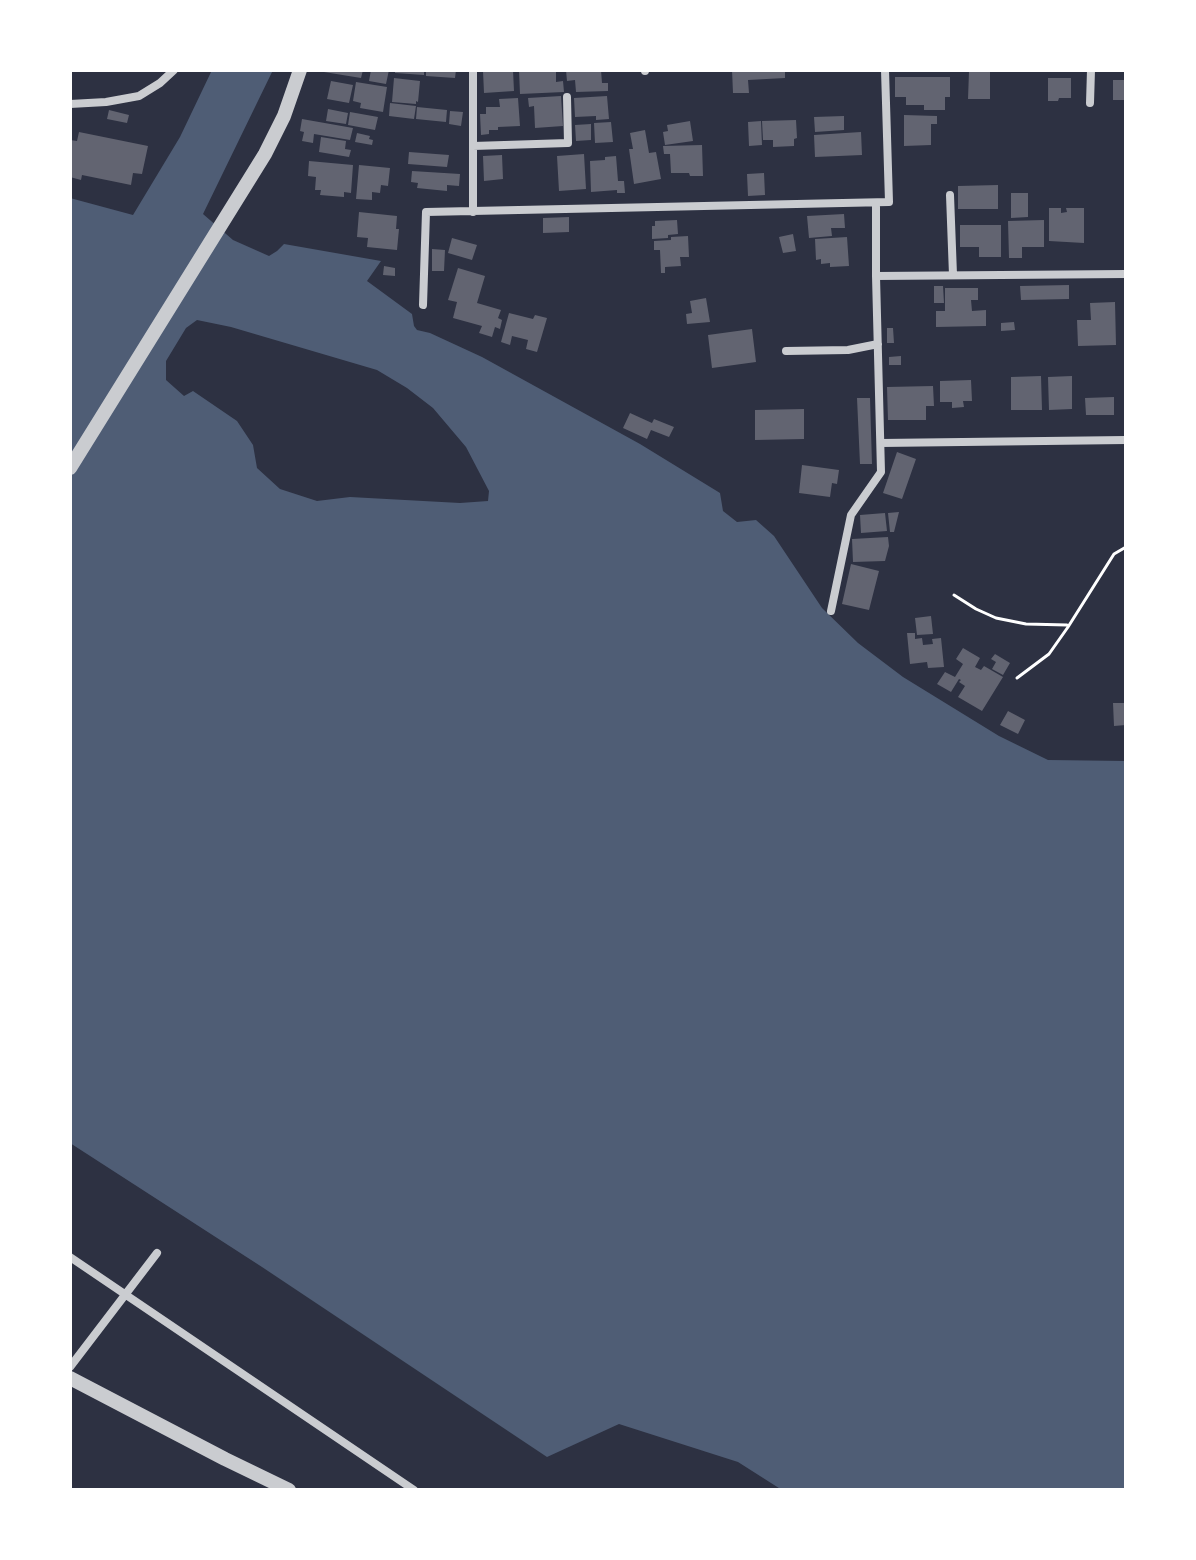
<!DOCTYPE html>
<html>
<head>
<meta charset="utf-8">
<style>
  body { margin:0 }
  #map { position:relative; width:1196px; height:1560px; overflow:hidden; background:#2d3142; font-family:"Roboto Condensed",sans-serif }
  canvas { display:block }
  .frame { position:absolute; inset:0; border:72px solid #fff; pointer-events:none }
</style>
</head>
<body>
<div id="map">
<canvas width="1196" height="1560"></canvas>
<div class="frame"></div>
</div>
<script>
const ctx = document.querySelector('canvas').getContext('2d');
ctx.lineJoin = 'round';
function fillPath(path, color) {
  ctx.fillStyle = color;
  ctx.fill(path, 'evenodd');
}
function shape(rows) {
  const path = new Path2D();
  for (const r of rows) {
    path.moveTo(r[0], r[1]);
    for (let i = 2; i < r.length; i += 2) path.lineTo(r[i], r[i + 1]);
  }
  return path;
}
function strokePath(path, color, width, dash) {
  ctx.strokeStyle = color;
  ctx.lineWidth = width;
  ctx.lineCap = dash ? 'butt' : 'round';
  ctx.setLineDash(dash || []);
  ctx.stroke(path);
}
fillPath(shape([
  [212,70,273,70,203,214,233,240,269,256,277,251,284,244,381,261,367,281,412,314,414,326,417,330,430,333,482,357,640,444,720,493,723,511,737,522,756,520,774,536,822,608,858,643,903,677,999,736,1048,760,1126,761,1126,1490,782,1490,738,1462,619,1424,547,1457,262,1267,70,1143,70,198,133,215,180,137],
  [197,320,231,327,377,370,407,388,433,408,466,447,489,491,488,501,460,503,350,497,317,501,280,489,257,468,253,445,237,421,193,391,184,396,166,380,166,361,186,328]
]), '#4f5d75');
fillPath(shape([
  [324,70,363,70,361,78,324,72],
  [371,70,389,70,386,84,369,81],
  [395,70,424,70,424,75,395,73],
  [426,70,456,70,455,78,426,76],
  [513,70,514,91,484,93,483,71],
  [519,70,556,70,556,82,563,81,564,92,520,94],
  [566,70,601,70,602,83,608,83,608,91,576,92,575,80,567,81],
  [732,70,785,70,785,78,748,80,749,93,733,93],
  [969,71,990,71,990,99,968,99],
  [895,77,950,77,950,97,945,97,945,110,924,110,924,105,906,105,906,97,895,97],
  [394,78,420,81,418,102,416,101,416,104,392,102],
  [1048,78,1071,78,1071,98,1059,98,1058,101,1048,101],
  [1113,80,1126,80,1126,100,1113,100],
  [331,81,353,85,349,103,327,99],
  [356,82,387,87,383,112,360,108,361,103,353,101],
  [561,96,563,126,535,128,534,106,529,107,528,98],
  [607,96,609,119,596,120,596,116,575,117,574,98],
  [518,98,520,126,498,127,498,130,489,130,489,134,481,135,480,114,486,114,486,107,500,107,499,99],
  [390,103,416,106,414,119,389,116],
  [417,107,447,110,446,122,416,119],
  [328,109,348,113,346,124,326,121],
  [109,110,129,115,127,123,107,119],
  [450,111,463,112,461,126,449,124],
  [350,112,378,117,375,130,348,125],
  [904,115,937,116,937,124,931,124,931,145,904,146],
  [844,116,844,130,815,132,814,117],
  [302,119,353,128,350,140,314,134,313,143,302,141,304,132,300,131],
  [796,120,797,138,794,139,794,146,773,147,773,140,763,140,762,121],
  [690,121,693,141,665,145,663,132,668,131,667,125],
  [761,121,762,145,749,146,748,122],
  [611,122,613,142,595,143,594,123],
  [591,124,591,140,576,141,575,125],
  [645,130,649,153,656,152,661,179,634,184,629,149,633,149,630,133],
  [79,132,148,146,142,174,133,173,131,185,82,175,81,180,70,177,70,140,77,141],
  [861,132,862,155,815,157,814,135],
  [357,133,370,136,369,139,373,140,372,145,355,142],
  [321,137,346,141,345,149,351,150,349,157,319,152],
  [702,145,703,176,690,176,689,173,671,173,670,154,664,154,663,146],
  [409,152,449,155,447,167,408,164],
  [584,154,586,189,559,191,557,156],
  [502,155,503,179,484,181,483,156],
  [616,156,618,181,624,181,625,193,617,193,617,190,591,192,590,161,605,160,605,157],
  [309,161,353,165,351,193,344,192,344,197,320,195,321,190,315,190,316,177,308,176],
  [359,165,390,168,388,186,381,185,380,193,372,192,372,200,356,199],
  [412,171,460,174,459,186,447,185,447,191,417,188,418,183,411,182],
  [764,173,765,195,748,196,747,174],
  [998,185,998,209,958,209,958,186],
  [1011,193,1028,193,1028,217,1011,218],
  [1049,208,1061,208,1061,213,1067,212,1066,208,1084,208,1084,243,1049,241],
  [359,212,397,216,396,229,399,229,397,250,367,247,368,238,357,237],
  [844,214,845,228,831,228,832,236,809,238,807,216],
  [569,217,569,232,543,233,543,218],
  [677,220,678,234,668,235,668,238,652,239,652,226,655,226,655,221],
  [1044,220,1044,247,1022,247,1022,258,1009,258,1008,221],
  [960,225,1001,225,1001,257,979,257,979,247,960,247],
  [793,234,796,251,783,253,779,237],
  [688,236,689,257,680,257,681,266,665,267,665,273,661,273,660,250,654,250,654,241,671,240,671,237],
  [847,237,849,266,830,267,830,263,821,264,821,259,816,260,815,239],
  [452,238,477,245,472,260,448,253],
  [432,249,445,250,444,271,432,271],
  [384,266,395,268,395,276,383,275],
  [458,268,485,276,477,303,501,310,498,318,502,320,500,329,495,327,492,337,479,333,482,326,453,318,457,302,448,300],
  [1069,285,1069,299,1021,300,1020,286],
  [934,286,943,286,944,303,934,303],
  [945,288,978,288,978,300,971,300,972,311,986,310,986,326,936,327,936,311,945,311],
  [706,298,710,322,687,324,686,314,692,313,690,301],
  [1115,302,1116,345,1078,346,1077,320,1091,320,1090,303],
  [509,313,533,319,535,315,547,318,537,352,526,349,528,340,512,336,510,345,501,342],
  [1014,322,1015,330,1001,331,1001,323],
  [887,328,893,328,894,343,887,343],
  [752,329,756,362,712,368,708,335],
  [901,356,901,365,889,365,889,357],
  [1041,376,1042,410,1011,410,1011,377],
  [1072,376,1072,409,1049,410,1048,377],
  [971,380,972,401,963,401,964,407,952,408,952,402,940,402,940,381],
  [933,386,934,406,926,406,926,420,888,420,887,387],
  [1114,397,1114,415,1086,415,1085,398],
  [857,398,870,398,872,464,860,464],
  [804,409,804,439,755,440,755,410],
  [630,413,652,423,654,419,674,427,669,437,651,430,647,439,623,428],
  [897,452,916,459,902,499,883,493],
  [802,465,839,470,837,484,832,483,830,497,799,493],
  [899,512,894,532,890,532,888,513],
  [885,513,887,531,861,533,860,515],
  [888,537,889,546,885,561,853,562,852,539],
  [851,564,879,571,869,610,842,604],
  [931,616,933,634,917,635,915,618],
  [907,633,915,633,915,639,922,638,923,645,933,644,932,639,941,638,944,667,928,668,927,662,910,664],
  [963,648,980,658,975,667,981,670,984,666,1003,677,982,711,958,697,965,686,959,682,961,680,959,679,951,692,937,684,945,672,955,677,963,664,956,659],
  [995,654,1010,663,1003,675,992,669,996,662,991,659],
  [1113,703,1126,703,1126,725,1114,726],
  [1008,711,1025,720,1018,734,1000,725]
]), '#626471');
strokePath(shape([
  [954,595,976,609,996,618,1026,624,1067,625],
  [1017,678,1049,654,1068,627,1114,554,1126,547]
]), '#fff', 3);
strokePath(shape([
  [473,70,473,212],
  [645,70,645,71],
  [1090,103,1091,70],
  [70,104,106,102,139,96,160,83,174,70],
  [473,146,568,143,567,97],
  [950,195,953,275],
  [876,276,1126,274],
  [423,305,426,212,889,202,885,70],
  [786,351,848,350,878,344],
  [881,443,1126,440],
  [831,611,851,515,881,472,876,276,876,203],
  [70,1257,414,1490],
  [70,1367,157,1253]
]), '#caccd0', 8);
strokePath(shape([
  [70,468,265,154,284,116,300,70],
  [70,1378,225,1459,289,1490]
]), '#caccd0', 14);
</script>
</body>
</html>
